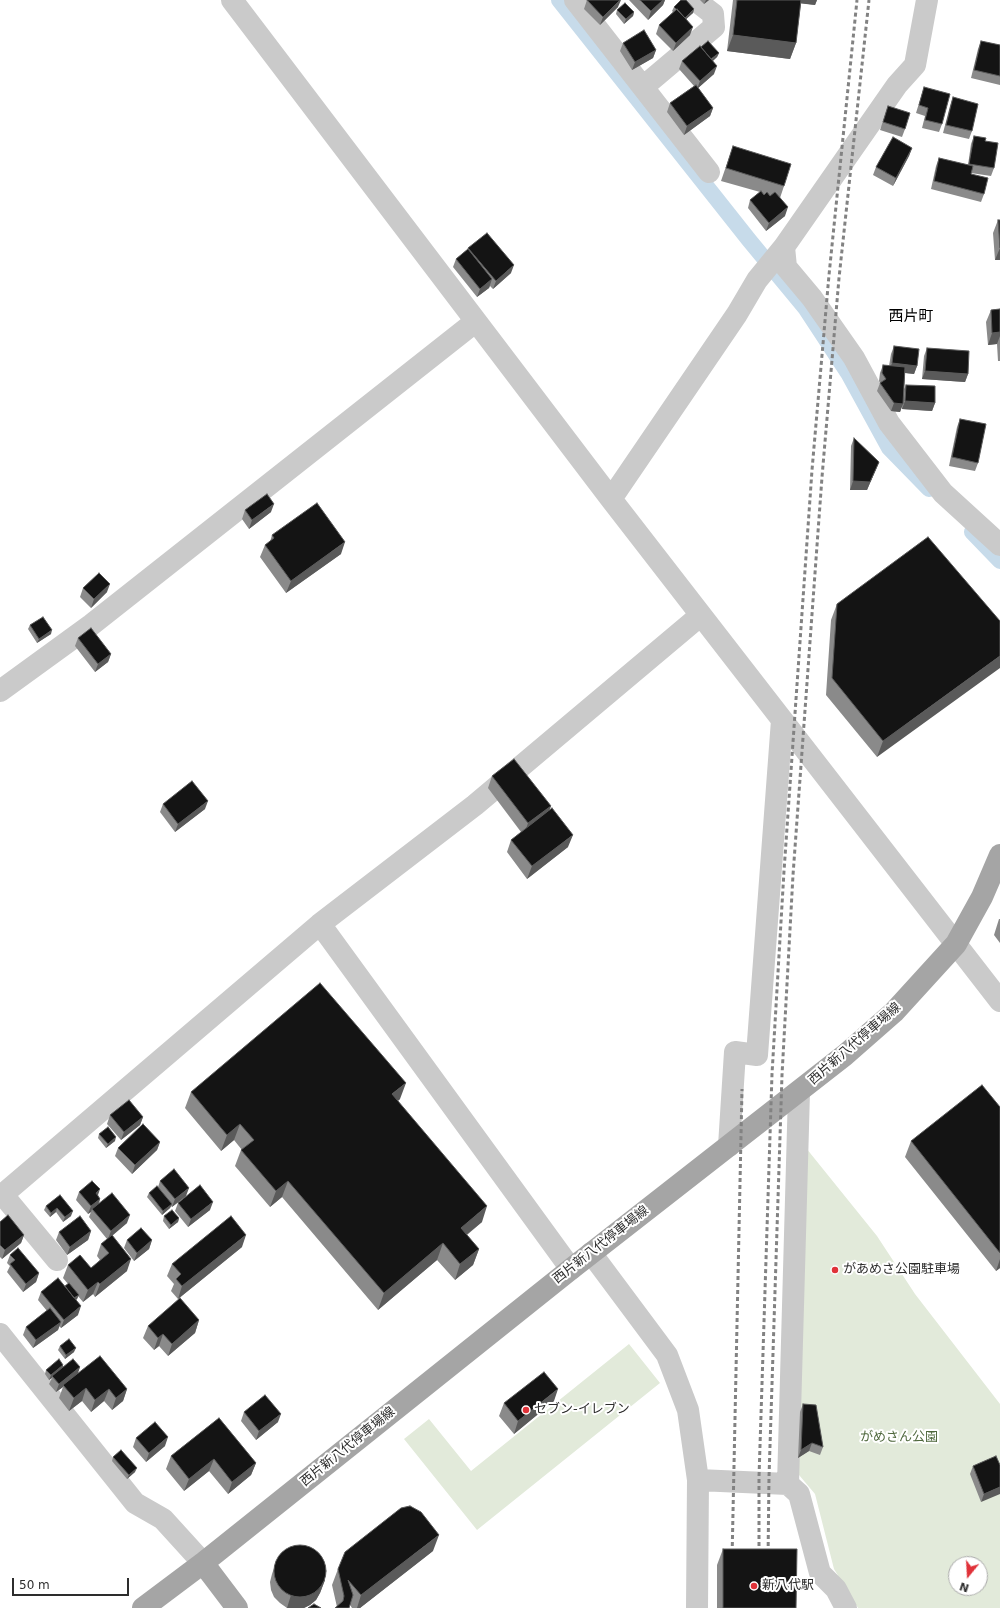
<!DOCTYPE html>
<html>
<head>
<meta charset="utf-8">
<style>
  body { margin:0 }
  #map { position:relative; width:1000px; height:1608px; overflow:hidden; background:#fff; font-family:"DejaVu Sans",sans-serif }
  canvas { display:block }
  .north { position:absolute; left:948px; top:1556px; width:40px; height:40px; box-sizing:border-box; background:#fff; border:1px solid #ababab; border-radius:50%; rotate:198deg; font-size:11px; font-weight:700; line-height:16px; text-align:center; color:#2d2d2d }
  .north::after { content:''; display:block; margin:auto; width:14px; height:18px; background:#e03239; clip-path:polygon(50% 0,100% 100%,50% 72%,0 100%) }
  .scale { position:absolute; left:12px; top:1578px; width:117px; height:18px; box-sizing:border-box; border:2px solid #2d2d2d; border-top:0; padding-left:5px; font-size:12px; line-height:14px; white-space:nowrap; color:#2d2d2d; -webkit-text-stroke:3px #fff; paint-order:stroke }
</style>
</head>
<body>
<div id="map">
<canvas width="1000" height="1608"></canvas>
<div class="north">N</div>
<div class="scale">50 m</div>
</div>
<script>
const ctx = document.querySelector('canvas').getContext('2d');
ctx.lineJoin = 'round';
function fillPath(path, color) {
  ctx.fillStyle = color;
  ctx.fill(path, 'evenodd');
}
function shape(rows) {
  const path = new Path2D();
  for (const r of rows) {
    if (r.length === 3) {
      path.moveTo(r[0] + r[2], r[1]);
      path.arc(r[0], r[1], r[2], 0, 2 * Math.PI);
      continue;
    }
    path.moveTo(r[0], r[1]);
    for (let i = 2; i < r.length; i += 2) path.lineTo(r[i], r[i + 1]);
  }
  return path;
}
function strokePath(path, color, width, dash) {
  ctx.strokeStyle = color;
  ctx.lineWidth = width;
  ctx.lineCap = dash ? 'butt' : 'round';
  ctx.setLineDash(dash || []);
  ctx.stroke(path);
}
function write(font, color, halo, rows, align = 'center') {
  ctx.font = font + ' "DejaVu Sans","Noto Sans JP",sans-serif';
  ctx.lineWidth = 4;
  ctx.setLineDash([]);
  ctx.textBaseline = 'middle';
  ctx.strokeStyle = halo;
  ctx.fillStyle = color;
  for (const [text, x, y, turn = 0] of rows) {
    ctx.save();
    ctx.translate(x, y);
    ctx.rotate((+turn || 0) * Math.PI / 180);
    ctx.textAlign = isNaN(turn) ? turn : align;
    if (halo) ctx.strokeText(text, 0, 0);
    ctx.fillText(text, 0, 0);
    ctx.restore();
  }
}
fillPath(shape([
  [802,1143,877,1236,915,1294,1000,1404,1000,1608,858,1608,834,1569,815,1494,794,1469],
  [956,1564,980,1564,980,1588,956,1588],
  [629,1344,660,1383,477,1530,404,1439,429,1419,471,1471]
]), '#e2eada');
strokePath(shape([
  [559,0,749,240,806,309,848,373,889,448,929,489],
  [972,532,1000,561]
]), '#c7dbea', 16);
strokePath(shape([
  [232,0,611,499,1000,1001],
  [575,0,709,172],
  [643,87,714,27,713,14,695,0],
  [784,247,786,267,812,298,854,358,889,423,943,493,1000,545],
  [611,499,737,314,757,280,784,247,897,85,915,65,927,0],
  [0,691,91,625,475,322],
  [320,924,571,1269],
  [729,1146,735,1052,757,1055,782,720],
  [3,1195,57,1260],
  [0,1197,320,924,475,805,701,615],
  [591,1253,667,1355,688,1410,698,1480,788,1484,799,1494,820,1573,836,1589,846,1608],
  [0,1334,135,1503,163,1519,203,1563],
  [788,1484,799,1092],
  [697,1608,698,1480]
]), '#cacaca', 22);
strokePath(shape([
  [203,1563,237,1608],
  [143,1608,203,1563,571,1269,845,1055,894,1012,956,944,982,897,1000,855]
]), '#a5a5a5', 22);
strokePath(shape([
  [732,1560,742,1089],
  [759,1560,759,1477,772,1074,784,871,812,470,829,275,857,0],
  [768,1560,769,1477,782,1075,793,875,822,477,839,278,869,0]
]), '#828282', 3, [4, 3]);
fillPath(shape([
  [587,0,618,7,600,25,584,9],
  [629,0,665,0,663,5,648,20],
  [700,0,709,0,704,4],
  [733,0,817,0,815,5,801,3,796,43,790,59,727,51],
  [674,7,694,9,693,13,686,19,690,35,673,51,656,34,659,25,673,12,672,11],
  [617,10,634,12,633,16,624,24,616,14],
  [981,41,1000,45,1000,85,971,78,978,49],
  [623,43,656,50,653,58,632,70,620,51],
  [701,47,719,53,717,57,713,61,714,74,698,88,713,108,710,116,684,135,667,112,670,103,694,86,679,69,682,61],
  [924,87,942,124,939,132,922,128,925,116,916,113],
  [953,97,972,131,969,139,943,133,950,106],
  [888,106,905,129,902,137,880,130],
  [974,136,985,141,994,168,991,176,971,173,971,174,984,194,981,202,931,189,936,166,939,158,968,165,971,144],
  [733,146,784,186,780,198,785,216,766,231,748,208,750,200,760,192,721,181],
  [912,148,909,156,893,186,873,175,876,167],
  [998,220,1000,220,1000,260,995,260,993,233],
  [468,248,511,273,493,289,490,286,489,288,477,297,453,267,456,259,468,249],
  [1000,309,1000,361,998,361,997,344,988,345,986,322,991,310],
  [894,346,917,366,914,374,905,373,904,389,906,385,935,403,932,411,902,409,902,406,900,412,891,411,877,391,880,383,879,381,880,373,883,365,889,366,891,354],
  [927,348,968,374,965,382,922,379,924,356],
  [960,419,978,463,975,471,949,466,957,427],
  [854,438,879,462,867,490,850,490,851,446],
  [245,510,271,512,249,529,242,519],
  [272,535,341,554,286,593,260,557,265,545,270,542],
  [83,588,107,592,91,608,80,597],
  [837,604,1000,621,877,757,826,695,831,620],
  [30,625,51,634,37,643,28,629],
  [78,638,111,654,108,662,95,672,75,646],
  [492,776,551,806,549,811,568,847,527,879,507,852,511,840,521,832,488,788],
  [163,804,205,809,175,832,160,812],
  [999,919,1000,919,1000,943,994,935],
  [191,1092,400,1099,398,1101,482,1222,467,1235,479,1249,473,1265,455,1280,437,1260,378,1310,282,1197,270,1207,235,1166,241,1150,242,1150,234,1140,221,1151,185,1108],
  [1000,1107,1000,1268,996,1271,905,1157,911,1141],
  [110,1115,143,1117,140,1125,121,1140,107,1124],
  [99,1134,115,1141,106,1148,98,1138],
  [160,1142,157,1150,132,1174,115,1156,118,1148],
  [160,1181,186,1196,172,1207,171,1206,170,1208,162,1215,147,1197,149,1193,158,1187],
  [79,1192,98,1195,100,1199,99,1204,127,1223,112,1236,127,1271,95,1297,93,1294,83,1302,78,1296,77,1299,76,1300,78,1315,61,1328,59,1326,58,1330,33,1348,23,1335,26,1327,47,1311,38,1300,41,1292,65,1286,68,1284,63,1278,68,1265,91,1268,100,1260,97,1256,101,1244,107,1239,89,1217,91,1212,88,1214,76,1200],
  [60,1195,71,1216,63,1222,56,1212,50,1217,44,1210,46,1206],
  [178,1203,210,1210,188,1227,175,1211],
  [164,1216,179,1218,178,1222,169,1229,163,1221],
  [0,1222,24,1235,21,1243,2,1259,0,1257],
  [91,1231,88,1240,67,1255,56,1240,59,1232],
  [127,1240,152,1240,149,1249,134,1261,124,1248],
  [242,1247,178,1299,171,1291,174,1284,167,1276,172,1264],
  [10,1255,39,1273,36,1282,23,1292,7,1272,10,1266,7,1263],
  [199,1320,195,1333,168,1356,159,1346,154,1350,143,1338,148,1326],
  [60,1346,74,1352,65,1359,58,1350],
  [63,1365,63,1367,80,1367,77,1374,127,1389,123,1401,112,1410,104,1401,91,1412,82,1401,69,1411,59,1398,63,1387,56,1392,49,1384,52,1378,49,1380,45,1374,46,1370],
  [554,1401,514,1434,499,1416,504,1403],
  [803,1404,823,1447,820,1455,809,1451,798,1458,800,1412],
  [244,1412,278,1422,256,1440,241,1421],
  [219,1418,256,1463,251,1475,228,1494,209,1471,184,1491,166,1469,171,1456],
  [136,1438,165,1446,146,1462,133,1447],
  [113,1457,135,1472,127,1479,112,1461],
  [1000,1465,981,1502,970,1474,973,1466],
  [723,1549,796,1608,717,1608,717,1565],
  [433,1551,360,1608,352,1608,350,1605,337,1607,332,1585,338,1569],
  [276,1562,325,1580,320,1593,316,1600,310,1605,304,1608,287,1608,280,1603,274,1597,271,1590,270,1582,272,1574]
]), '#8a8a8a');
fillPath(shape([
  [620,0,621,0,618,7,600,25,603,17],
  [663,0,665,0,663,5,648,20,651,11],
  [706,0,709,0,704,4],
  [798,0,817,0,815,5,797,3],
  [694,9,693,13,683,22,684,18],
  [634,12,633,16,624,24,626,19],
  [693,27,690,35,673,51,676,43],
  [733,35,796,43,790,59,727,51],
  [656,50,653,58,632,70,635,62],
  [719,53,717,57,707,66,709,62],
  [717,66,714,74,697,89,700,81],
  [713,108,710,116,684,135,687,126],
  [912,148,909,156,893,186,896,178],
  [788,207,785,216,766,231,769,223],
  [1000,248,1000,260,995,260],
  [514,265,511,273,493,289,496,281],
  [492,279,489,288,477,297,480,289],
  [1000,332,1000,336,997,344,988,345,992,333],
  [892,363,917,366,914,374,889,371],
  [925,371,968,374,965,382,922,379],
  [905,401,935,403,932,411,902,409],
  [894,403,903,404,900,412,891,411],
  [879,462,867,490,850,490,853,481],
  [274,504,271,512,249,529,252,520],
  [345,542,341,554,286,593,291,581],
  [110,584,107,592,91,608,94,599],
  [52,630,51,634,37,643,39,639],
  [111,654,108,662,95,672,98,664],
  [1000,656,1000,668,877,757,883,741],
  [208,801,205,809,175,832,178,824],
  [551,806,546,818,524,835,528,823],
  [573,835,568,847,527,879,532,866],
  [406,1083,400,1099,387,1110,392,1094],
  [143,1117,140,1125,121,1140,124,1132],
  [240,1124,234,1140,221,1151,227,1135],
  [116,1137,115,1141,106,1148,108,1144],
  [160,1142,157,1150,132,1174,135,1165],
  [288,1181,282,1197,270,1207,276,1191],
  [189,1188,186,1196,172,1207,175,1199],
  [100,1189,97,1198,96,1193],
  [100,1199,97,1207,92,1209,91,1212,88,1214,91,1206],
  [213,1202,210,1210,188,1227,191,1219],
  [172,1204,170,1208,162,1215,163,1211],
  [487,1206,482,1222,455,1244,461,1228],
  [57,1208,56,1212,50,1217,51,1213],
  [73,1211,71,1216,63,1222,65,1217],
  [130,1215,127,1223,108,1239,111,1231],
  [179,1218,178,1222,169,1229,171,1225],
  [91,1231,88,1240,67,1255,70,1247],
  [24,1235,21,1243,2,1259,5,1250],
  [246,1235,242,1247,178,1299,182,1286],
  [152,1240,149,1249,134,1261,137,1253],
  [443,1243,437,1260,378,1310,384,1293],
  [479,1249,473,1265,455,1280,460,1264],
  [131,1259,127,1271,95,1297,100,1284],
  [1000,1259,1000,1268,996,1271],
  [39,1273,36,1282,23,1292,26,1284],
  [98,1282,93,1294,83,1302,88,1290],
  [79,1295,77,1299,72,1303,73,1299],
  [81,1306,78,1315,61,1328,64,1320],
  [199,1320,195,1333,168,1356,172,1344],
  [61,1322,58,1330,33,1348,36,1340],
  [163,1334,159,1346,154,1350,158,1338],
  [76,1348,74,1352,65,1359,66,1355],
  [63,1365,62,1370,52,1376,52,1378,49,1380,51,1375],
  [80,1367,77,1376,63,1385,63,1387,56,1392,59,1384],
  [86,1388,82,1401,69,1411,74,1398],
  [109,1389,104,1401,91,1412,95,1400],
  [127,1389,123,1401,112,1410,116,1398],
  [558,1389,554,1401,514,1434,518,1421],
  [281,1414,278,1422,256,1440,259,1431],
  [168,1437,165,1446,146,1462,149,1453],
  [812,1443,809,1451,798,1458,801,1450],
  [214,1459,209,1471,184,1491,189,1479],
  [256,1463,251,1475,228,1494,232,1482],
  [137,1468,135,1472,127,1479,129,1475],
  [1000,1487,1000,1494,981,1502,984,1494],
  [439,1535,433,1551,360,1608,357,1608,361,1595],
  [325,1580,320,1593,316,1600,310,1605,304,1608,287,1608,291,1595]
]), '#5a5a5a');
const building = shape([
  [587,0,620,0,603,17,587,0],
  [640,0,663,0,651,11,640,0],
  [681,0,686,0,694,9,685,18,674,7,681,0],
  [737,0,801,0,796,43,733,35,737,0],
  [625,3,634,12,626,19,617,10,625,3],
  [677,9,693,27,676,43,659,25,677,9],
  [644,30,656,50,635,62,623,43,644,30],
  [708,41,719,53,711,59,701,47,708,41],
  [981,41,1000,45,1000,76,974,70,981,41],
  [700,46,717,66,700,81,682,61,700,46],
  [696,85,713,108,687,126,670,103,696,85],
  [924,87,950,94,942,124,925,120,928,108,919,105,924,87],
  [953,97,978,104,972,131,946,125,953,97],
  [888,106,910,113,905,129,883,122,888,106],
  [974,136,986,138,985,141,998,143,994,168,969,164,974,136],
  [893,137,912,148,896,178,876,167,893,137],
  [733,146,791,164,784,186,726,168,733,146],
  [939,158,973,166,971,174,988,178,984,194,934,181,939,158],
  [761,191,764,195,767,192,770,196,775,192,788,207,769,223,750,200,761,191],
  [998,220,1000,220,1000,248,998,220],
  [487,233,514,265,496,281,468,248,487,233],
  [468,249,492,279,480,289,456,259,468,249],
  [1000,309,1000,332,992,333,991,310,1000,309],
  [894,346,919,349,917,366,892,363,894,346],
  [927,348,969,351,968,374,925,371,927,348],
  [883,365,905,367,903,404,894,403,880,383,886,379,882,373,883,365],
  [906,385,935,386,935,403,905,401,906,385],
  [960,419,986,424,978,463,952,457,960,419],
  [854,438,879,462,870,482,853,481,854,438],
  [267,494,274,504,252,520,245,510,267,494],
  [317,503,345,542,291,581,265,545,274,538,272,535,317,503],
  [928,537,1000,621,1000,656,883,741,832,678,837,604,928,537],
  [99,573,110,584,94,599,83,588,99,573],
  [43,617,52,630,39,639,30,625,43,617],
  [91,628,111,654,98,664,78,638,91,628],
  [514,759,551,806,528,823,492,776,514,759],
  [192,781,208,801,178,824,163,804,192,781],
  [552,808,573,835,532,866,511,840,552,808],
  [320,983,406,1083,392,1094,487,1206,461,1228,479,1249,460,1264,443,1243,384,1293,288,1181,276,1191,241,1150,254,1140,240,1124,227,1135,191,1092,320,983],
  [982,1085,1000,1107,1000,1253,911,1141,982,1085],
  [129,1100,143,1117,124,1132,110,1115,129,1100],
  [143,1124,160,1142,135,1165,118,1148,143,1124],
  [108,1127,116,1137,108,1144,99,1134,108,1127],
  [174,1169,189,1188,175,1199,160,1181,174,1169],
  [92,1181,100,1189,96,1193,100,1199,91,1206,79,1192,92,1181],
  [200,1185,213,1202,191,1219,178,1203,200,1185],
  [157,1186,172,1204,163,1211,149,1193,157,1186],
  [112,1193,130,1215,111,1231,92,1209,112,1193],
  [60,1195,73,1211,65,1217,57,1208,51,1213,46,1206,60,1195],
  [172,1210,179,1218,171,1225,164,1216,172,1210],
  [8,1215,24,1235,5,1250,0,1245,0,1222,8,1215],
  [80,1216,91,1231,70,1247,59,1232,80,1216],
  [231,1216,246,1235,182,1286,176,1279,181,1274,172,1264,231,1216],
  [141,1228,152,1240,137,1253,127,1240,141,1228],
  [112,1235,131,1259,100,1284,98,1282,88,1290,68,1265,80,1255,91,1268,109,1253,101,1244,112,1235],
  [18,1248,39,1273,26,1284,10,1264,15,1260,10,1255,18,1248],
  [58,1278,81,1306,64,1320,41,1292,58,1278],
  [69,1283,79,1295,74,1298,65,1286,69,1283],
  [180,1298,199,1320,172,1344,163,1334,158,1338,148,1326,180,1298],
  [50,1308,61,1322,36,1340,26,1327,50,1308],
  [69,1339,76,1348,66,1355,60,1346,69,1339],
  [100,1356,127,1389,116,1398,109,1389,95,1400,86,1388,74,1398,63,1385,100,1356],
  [59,1359,63,1365,51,1375,46,1370,59,1359],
  [73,1359,80,1367,59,1384,52,1376,73,1359],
  [544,1372,558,1389,518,1421,504,1403,544,1372],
  [265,1395,281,1414,259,1431,244,1412,265,1395],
  [803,1404,816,1405,823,1447,812,1443,801,1450,803,1404],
  [219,1418,256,1463,232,1482,214,1459,189,1479,171,1456,219,1418],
  [155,1422,168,1437,149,1453,136,1438,155,1422],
  [121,1450,137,1468,129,1475,113,1457,121,1450],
  [996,1456,1000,1465,1000,1487,984,1494,973,1466,996,1456],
  [410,1506,421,1512,439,1535,361,1595,348,1580,353,1595,349,1608,335,1608,343,1601,344,1596,338,1569,345,1552,401,1508,410,1506],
  [300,1571,26],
  [723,1549,797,1549,796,1608,723,1608,723,1549],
  [314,1604,321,1608,308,1608,314,1604]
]);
fillPath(building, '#141414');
strokePath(building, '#5a5a5a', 1);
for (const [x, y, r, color] of [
  [835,1270,4,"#e03239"],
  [526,1410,4,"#e03239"],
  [754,1586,4,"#e03239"]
]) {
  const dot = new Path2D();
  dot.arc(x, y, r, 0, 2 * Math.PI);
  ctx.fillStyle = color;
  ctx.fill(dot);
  strokePath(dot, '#fff', 1.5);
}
write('13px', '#2d2d2d', '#fff', [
  ["西片新八代停車場線",855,1044,-41],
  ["西片新八代停車場線",601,1245,-38],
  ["西片新八代停車場線",348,1447,-39]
]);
write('13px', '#2d2d2d', '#fff', [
  ["があめさ公園駐車場",843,1270],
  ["セブン-イレブン",534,1410],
  ["新八代駅",762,1586]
], 'left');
write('13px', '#4e673c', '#fff', [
  ["がめさん公園",899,1438]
]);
write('15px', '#000', '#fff', [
  ["西片町",911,317]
]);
</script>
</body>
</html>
